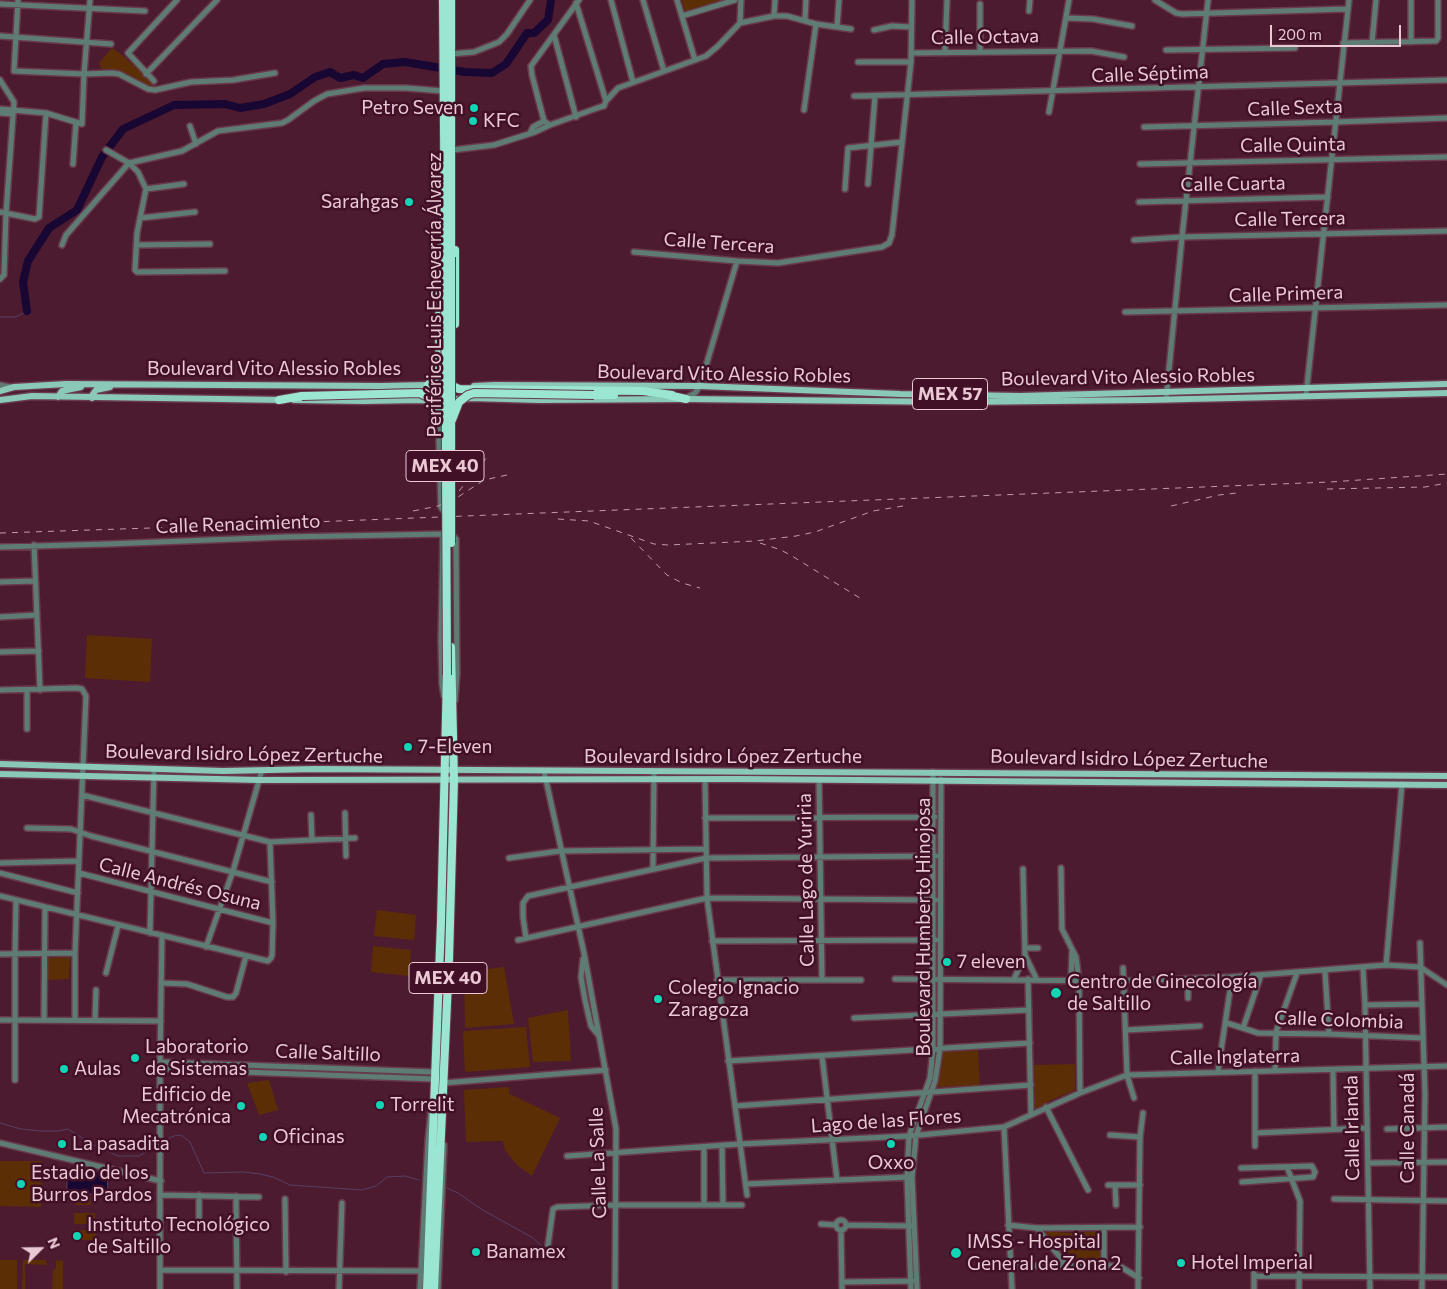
<!DOCTYPE html>
<html>
<head>
<meta charset="utf-8">
<style>
  body { margin:0 }
  #map { position:relative; width:1447px; height:1289px; overflow:hidden; background:#4d1b30; font-family:Commissioner,sans-serif }
  canvas { display:block }
  .north { position:absolute; left:15px; top:1224px; width:50px; height:50px; -webkit-text-stroke:4px #411027; paint-order:stroke; rotate:67deg; font-size:14px; font-weight:700; line-height:20px; text-align:center; color:#eac9d4 }
  .north::after { content:''; display:block; margin:auto; width:18px; height:22px; background:#eac9d4; clip-path:polygon(50% 0,100% 100%,50% 72%,0 100%) }
  .scale { position:absolute; left:1270px; top:25px; width:131px; height:22px; box-sizing:border-box; border:2px solid #eac9d4; border-top:0; padding-left:6px; font-size:15px; line-height:18px; white-space:nowrap; color:#eac9d4; -webkit-text-stroke:4px #411027; paint-order:stroke }
</style>
</head>
<body>
<div id="map">
<canvas width="1447" height="1289"></canvas>
<div class="north">N</div>
<div class="scale">200 m</div>
</div>
<script>
const ctx = document.querySelector('canvas').getContext('2d');
ctx.lineJoin = 'round';
function fillPath(path, color) {
  ctx.fillStyle = color;
  ctx.fill(path, 'evenodd');
}
function shape(rows) {
  const path = new Path2D();
  for (const r of rows) {
    if (r.length === 3) {
      path.moveTo(r[0] + r[2], r[1]);
      path.arc(r[0], r[1], r[2], 0, 2 * Math.PI);
      continue;
    }
    path.moveTo(r[0], r[1]);
    for (let i = 2; i < r.length; i += 2) path.lineTo(r[i], r[i + 1]);
  }
  return path;
}
function strokePath(path, color, width, dash) {
  ctx.strokeStyle = color;
  ctx.lineWidth = width;
  ctx.lineCap = dash ? 'butt' : 'round';
  ctx.setLineDash(dash || []);
  ctx.stroke(path);
}
function write(font, color, halo, rows, align = 'center') {
  ctx.font = font + ' Commissioner,sans-serif';
  ctx.lineWidth = 5;
  ctx.setLineDash([]);
  ctx.textBaseline = 'middle';
  ctx.strokeStyle = halo;
  ctx.fillStyle = color;
  for (const [text, x, y, turn = 0] of rows) {
    ctx.save();
    ctx.translate(x, y);
    ctx.rotate((+turn || 0) * Math.PI / 180);
    ctx.textAlign = isNaN(turn) ? turn : align;
    if (halo) ctx.strokeText(text, 0, 0);
    ctx.fillText(text, 0, 0);
    ctx.restore();
  }
}
fillPath(shape([
  [682,0,724,0,685,12],
  [112,48,122,55,158,87,155,89,113,69,102,70,99,63],
  [87,635,152,639,150,682,85,678],
  [377,910,416,915,414,940,374,936],
  [373,946,411,950,409,976,371,972],
  [70,957,69,979,47,980,47,958],
  [504,967,514,1024,465,1028,464,972],
  [568,1010,571,1061,533,1062,528,1018],
  [526,1027,530,1067,465,1072,463,1031],
  [978,1050,980,1086,937,1087,941,1052],
  [1075,1064,1075,1090,1049,1101,1040,1108,1035,1110,1034,1065],
  [269,1080,278,1110,259,1115,247,1083],
  [509,1087,509,1095,510,1094,560,1118,532,1176,517,1165,505,1150,503,1141,466,1142,464,1090],
  [0,1161,42,1161,41,1207,0,1206],
  [75,1196,91,1196,91,1205,75,1205],
  [74,1213,95,1213,95,1224,74,1224],
  [74,1230,96,1230,96,1240,74,1240],
  [1043,1231,1069,1233,1102,1231,1101,1263,1068,1262],
  [0,1260,17,1260,17,1289,0,1289],
  [23,1260,46,1260,47,1265,25,1264,25,1289,22,1289],
  [56,1260,63,1261,63,1289,52,1289,53,1269,56,1269]
]), '#5b2e06');
const water = shape([
  [67,1171,107,1172,108,1194,67,1194,67,1171]
]);
fillPath(water, '#180633');
strokePath(water, '#574063', 1);
strokePath(shape([
  [0,317,16,317,27,311],
  [0,1123,21,1129,41,1131,58,1131,68,1129,92,1144,118,1156,139,1156,159,1143],
  [163,1141,174,1136,181,1135,190,1142,204,1173,243,1172,260,1174,273,1177,290,1185,362,1190,376,1186,387,1177,405,1176,419,1180],
  [447,1188,458,1193,481,1209,533,1238,551,1255]
]), '#574063', 1);
strokePath(shape([
  [27,311,23,282,28,261,49,228,77,210,102,157,123,129,174,105,225,104,240,108,264,104,290,94,315,77,330,72,340,78,354,75,363,78,383,64,405,62,465,72,492,73,506,64,527,33,534,33,548,20,551,0]
]), '#180633', 8);
const minor = shape([
  [18,0,14,71,84,74,112,73,119,74,148,89,155,90,191,82,233,80,275,73],
  [611,0,633,82],
  [643,0,664,71],
  [677,0,695,60],
  [1155,0,1176,13,1182,14,1347,9],
  [1411,0,1411,42],
  [576,3,606,101],
  [0,4,145,11],
  [980,4,980,52],
  [1029,11,1030,0],
  [682,16,735,0],
  [774,16,775,0],
  [1067,18,1093,19,1132,26],
  [805,20,806,0],
  [740,23,741,0],
  [837,27,839,0],
  [874,30,892,26,911,27],
  [554,35,576,117],
  [0,36,111,44],
  [1343,43,1436,41,1438,38,1438,0],
  [1372,43,1376,0],
  [1166,50,1295,48],
  [911,53,1091,51,1124,57],
  [945,53,947,0],
  [451,54,474,52,499,42,507,34,530,0],
  [858,62,911,62],
  [146,74,217,0],
  [0,80,14,102,6,213,4,275,0,279],
  [154,81,128,53,177,0],
  [854,96,1447,80],
  [0,109,46,113,82,124,84,74,90,0],
  [804,110,816,24],
  [1049,112,1069,0],
  [0,113,13,114],
  [544,121,550,125,600,107,604,106,606,101,618,88,706,56,718,46,740,23,774,16,787,16,816,24,851,29],
  [544,121,532,75,531,66,579,0],
  [190,126,196,144],
  [1144,127,1336,122,1447,118],
  [530,133,533,127,544,121],
  [106,150,129,163,138,172,146,189,137,233,135,270,137,272,225,271],
  [452,150,494,145,535,132,550,125],
  [129,163,182,151,218,131,282,123,288,120,314,101,327,94,364,88,406,88,443,91],
  [73,164,76,122],
  [1140,164,1447,157],
  [868,184,875,96],
  [146,189,184,184],
  [845,189,848,148,902,142],
  [1139,202,1328,197],
  [0,212,35,219,39,217,46,113],
  [140,218,195,212],
  [1134,240,1182,237,1447,231],
  [62,245,66,235,129,163],
  [136,245,210,244],
  [634,252,737,261,778,263,882,247,889,243,892,235,911,62,912,0],
  [1125,312,1447,305],
  [0,385,11,387],
  [1306,395,1349,0],
  [686,398,695,393,700,386,737,261],
  [1166,400,1182,237,1208,0],
  [438,410,441,507,443,510,449,511],
  [34,545,40,690],
  [0,547,108,544,285,537,443,534],
  [0,582,35,581],
  [0,617,37,615],
  [0,652,39,651],
  [0,690,77,688,82,689,86,696,75,953,75,1020],
  [27,690,27,729],
  [444,696,442,684,441,640,443,534,452,535,456,539,457,674,455,700],
  [544,771,584,953,616,1129,615,1289],
  [705,779,707,898,747,1195],
  [819,780,822,979],
  [82,795,270,842,355,838],
  [345,813,346,856],
  [311,815,312,840],
  [705,818,935,817],
  [27,828,71,829,91,836,272,882],
  [509,858,560,851,706,849],
  [0,863,79,861],
  [1061,868,1062,929,1076,957,1079,981,1080,1093],
  [653,869,654,772],
  [0,873,78,893],
  [79,873,273,923],
  [0,896,268,961,271,958,272,955,273,923,270,842],
  [150,933,154,769],
  [526,938,523,917,523,903,528,896,706,858,936,856],
  [518,940,707,898,936,900],
  [712,941,936,940],
  [1420,943,1425,1094,1422,1289],
  [206,947,233,871,262,770],
  [1025,948,1038,948],
  [0,954,75,953],
  [1025,955,1037,980],
  [583,959,581,977,585,1000,591,1026,599,1036],
  [1386,965,1402,784],
  [1123,968,1127,1075,1134,1098],
  [1363,968,1365,1005,1370,1289],
  [1325,971,1329,1034],
  [106,973,118,926],
  [895,979,1123,981,1232,977,1386,965,1420,967,1447,985],
  [1014,979,1025,955,1023,869],
  [1028,979,1031,1115],
  [1188,979,1188,998],
  [717,980,861,980],
  [1071,981,1072,952],
  [161,983,187,984,227,997,233,997,236,993,246,956],
  [1365,1005,1421,1004],
  [854,1018,1029,1010],
  [0,1020,161,1021],
  [44,1020,45,908],
  [95,1020,96,990],
  [1227,1023,1258,1033,1329,1034,1422,1038],
  [1243,1028,1261,975],
  [1126,1030,1200,1026],
  [822,1056,837,1180],
  [728,1061,1030,1043],
  [160,1062,434,1072],
  [161,1069,434,1079],
  [1275,1070,1276,1032,1297,973],
  [1333,1070,1334,1129],
  [1218,1071,1232,977],
  [1255,1071,1255,1146],
  [15,1080,15,954,16,900],
  [443,1083,606,1070],
  [735,1106,1031,1085],
  [1046,1107,1088,1190],
  [1004,1127,1012,1289],
  [1387,1129,1447,1127],
  [1256,1133,1366,1128],
  [1110,1135,1140,1137],
  [0,1143,161,1181],
  [722,1146,723,1205],
  [704,1147,704,1205],
  [567,1156,740,1144,909,1136,1004,1127,1080,1093,1127,1075,1447,1066],
  [1368,1163,1447,1162],
  [1287,1167,1300,1201,1299,1289],
  [1241,1168,1312,1166,1315,1172,1313,1177,1242,1182],
  [746,1184,909,1177],
  [1108,1185,1140,1185],
  [1115,1185,1116,1205],
  [162,1195,259,1197],
  [199,1195,199,1229],
  [236,1196,237,1289],
  [285,1199,286,1272],
  [1334,1199,1447,1201],
  [841,1225,5],
  [821,1224,836,1225],
  [847,1225,911,1226],
  [1008,1225,1037,1228,1140,1227],
  [1037,1228,1066,1265],
  [841,1230,842,1289],
  [548,1245,553,1209,557,1207,616,1205,742,1205],
  [1104,1265,1104,1228],
  [1011,1266,1104,1265,1121,1267,1139,1278],
  [161,1270,421,1271],
  [1254,1276,1447,1277],
  [842,1282,912,1281],
  [160,1289,160,1062,162,935],
  [339,1289,342,1203],
  [420,1289,428,1141,431,1111],
  [438,1289,444,1145],
  [911,1289,907,1178,909,1136,930,1078,933,1049,933,772],
  [917,1289,912,1177,916,1136,935,1081,940,1049,941,779],
  [1138,1289,1140,1137,1143,1113],
  [1254,1289,1254,1261]
]);
const major = shape([
  [474,386,495,385,700,386,900,394,1020,396,1447,384],
  [0,391,14,387,66,384,381,386,428,385,449,387],
  [58,397,62,391,81,387],
  [92,398,93,394,96,390,110,387],
  [0,400,32,396,284,400],
  [294,400,364,401,417,400,438,401,470,398,540,400,686,399,956,402,1147,400,1447,393],
  [0,764,223,771,315,769,1447,776],
  [0,774,260,780,738,779,1447,785]
]);
const highway = shape([
  [443,0,445,257],
  [451,257,451,0],
  [455,324,455,250],
  [439,371,448,384,459,389,643,391,672,395],
  [428,385,437,376,439,371,440,248],
  [594,395,614,395],
  [668,395,686,399],
  [279,400,302,396],
  [429,401,450,389],
  [427,1289,441,922,447,675],
  [434,1289,449,959,454,780,451,647]
]);
strokePath(minor, '#693a4e', 8);
strokePath(major, '#693a4e', 9);
strokePath(highway, '#693a4e', 10);
strokePath(minor, '#5e7c73', 5);
strokePath(major, '#8ac8b7', 6);
strokePath(highway, '#9ae6d2', 8);
strokePath(shape([
  [1327,489,1425,487,1447,483],
  [459,491,488,456],
  [1171,506,1219,495,1237,493],
  [413,511,438,506,455,499,484,480,507,475],
  [558,519,589,521,654,544,668,545,755,541,796,536,815,532,873,511,909,505],
  [0,533,211,526,1330,482,1447,474],
  [631,538,667,575,682,583,700,588],
  [760,543,781,550,792,556,863,600]
]), '#c19ca9', 1, [6, 6]);
const highwayBridge = shape([
  [445,257,447,675],
  [451,257,451,543],
  [302,396,420,393,435,401,443,416],
  [452,420,459,402,468,395,474,393,594,395]
]);
strokePath(highwayBridge, '#693a4e', 10, []);
strokePath(highwayBridge, '#9ae6d2', 8);
for (const [x, y, r, color] of [
  [474,108,5,"#11d5b4"],
  [473,121,5,"#11d5b4"],
  [409,202,5,"#11d5b4"],
  [408,747,5,"#11d5b4"],
  [947,962,5,"#11d5b4"],
  [1056,993,6,"#11d5b4"],
  [658,999,5,"#11d5b4"],
  [135,1058,5,"#11d5b4"],
  [64,1069,5,"#11d5b4"],
  [380,1105,5,"#11d5b4"],
  [241,1106,5,"#11d5b4"],
  [263,1137,5,"#11d5b4"],
  [62,1144,5,"#11d5b4"],
  [891,1144,5,"#11d5b4"],
  [21,1184,5,"#11d5b4"],
  [77,1236,5,"#11d5b4"],
  [476,1252,5,"#11d5b4"],
  [956,1253,6,"#11d5b4"],
  [1181,1263,5,"#11d5b4"]
]) {
  const dot = new Path2D();
  dot.arc(x, y, r, 0, 2 * Math.PI);
  ctx.fillStyle = color;
  ctx.fill(dot);
  strokePath(dot, '#411027', 2);
}
for (const [x, y, w] of [
  [950,394,75],
  [445,466,78],
  [448,978,78]
]) {
  const box = new Path2D();
  box.roundRect(x - w / 2, y - 15.5, w, 31, 4);
  ctx.fillStyle = '#411027';
  ctx.fill(box);
  strokePath(box, '#eac9d4', 1);
}
write('bold 18px', '#eac9d4', null, [
  ["MEX 57",950,394],
  ["MEX 40",445,466],
  ["MEX 40",448,978]
]);
write('19px', '#eac9d4', '#411027', [
  ["Calle Octava",985,37,-1],
  ["Calle Séptima",1150,74,-2],
  ["Calle Sexta",1295,108,-2],
  ["Calle Quinta",1293,145,-1],
  ["Calle Cuarta",1233,184,-1],
  ["Calle Tercera",1290,219,-1],
  ["Calle Tercera",719,243,4],
  ["Calle Primera",1286,294,-2],
  ["Periférico Luis Echeverría Álvarez",435,295,-90],
  ["Boulevard Vito Alessio Robles",274,369],
  ["Boulevard Vito Alessio Robles",724,374,1],
  ["Boulevard Vito Alessio Robles",1128,377,-1],
  ["Calle Renacimiento",238,524,-2],
  ["Boulevard Isidro López Zertuche",244,754,1],
  ["Boulevard Isidro López Zertuche",723,757],
  ["Boulevard Isidro López Zertuche",1129,759,1],
  ["Calle Lago de Yuriria",806,880,-91],
  ["Calle Andrés Osuna",180,884,14],
  ["Boulevard Humberto Hinojosa",924,927,-90],
  ["Calle Colombia",1339,1020,2],
  ["Calle Saltillo",328,1053,2],
  ["Calle Inglaterra",1235,1057,-1],
  ["Lago de las Flores",886,1121,-4],
  ["Calle Irlanda",1352,1128,-91],
  ["Calle Canadá",1408,1128,-90],
  ["Calle La Salle",598,1163,-92]
]);
write('19px', '#eac9d4', '#411027', [
  ["Petro Seven",464,108,"right"],
  ["KFC",483,121],
  ["Sarahgas",399,202,"right"],
  ["7-Eleven",418,747],
  ["7 eleven",957,962],
  ["Centro de Ginecología",1067,982],
  ["de Saltillo",1067,1004],
  ["Colegio Ignacio",668,988],
  ["Zaragoza",668,1010],
  ["Laboratorio",145,1047],
  ["de Sistemas",145,1069],
  ["Aulas",74,1069],
  ["Edificio de",231,1095,"right"],
  ["Mecatrónica",231,1117,"right"],
  ["Torrelit",390,1105],
  ["Oficinas",273,1137],
  ["La pasadita",72,1144],
  ["Oxxo",891,1163,"center"],
  ["Estadio de los",31,1173],
  ["Burros Pardos",31,1195],
  ["Instituto Tecnológico",87,1225],
  ["de Saltillo",87,1247],
  ["IMSS - Hospital",967,1242],
  ["General de Zona 2",967,1264],
  ["Banamex",486,1252],
  ["Hotel Imperial",1191,1263]
], 'left');
</script>
</body>
</html>
